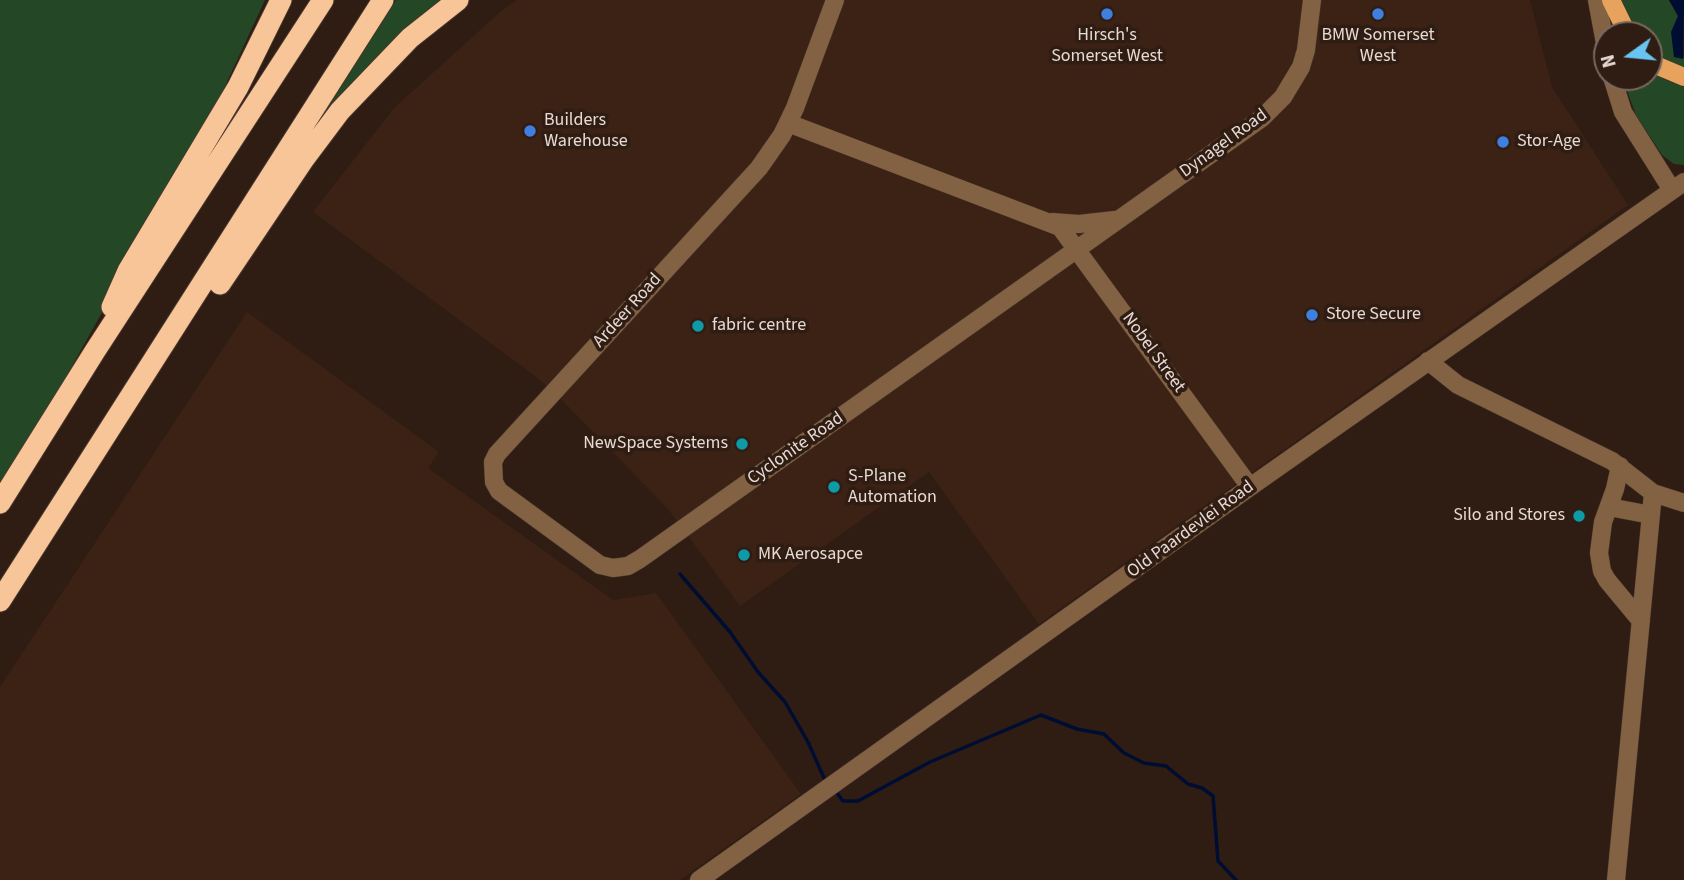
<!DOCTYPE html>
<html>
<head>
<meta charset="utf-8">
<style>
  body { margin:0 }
  #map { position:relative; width:1684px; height:880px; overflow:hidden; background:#2f1c13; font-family:"Source Sans 3",sans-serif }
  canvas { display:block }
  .north { position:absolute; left:1593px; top:21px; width:70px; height:70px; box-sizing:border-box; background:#2f1c13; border:2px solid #796860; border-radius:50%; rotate:255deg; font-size:19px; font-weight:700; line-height:28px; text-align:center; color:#e7dad3 }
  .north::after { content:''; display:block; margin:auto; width:24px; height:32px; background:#68c4f0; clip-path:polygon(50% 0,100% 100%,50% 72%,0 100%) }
</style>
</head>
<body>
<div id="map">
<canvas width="1684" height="880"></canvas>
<div class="north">N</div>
</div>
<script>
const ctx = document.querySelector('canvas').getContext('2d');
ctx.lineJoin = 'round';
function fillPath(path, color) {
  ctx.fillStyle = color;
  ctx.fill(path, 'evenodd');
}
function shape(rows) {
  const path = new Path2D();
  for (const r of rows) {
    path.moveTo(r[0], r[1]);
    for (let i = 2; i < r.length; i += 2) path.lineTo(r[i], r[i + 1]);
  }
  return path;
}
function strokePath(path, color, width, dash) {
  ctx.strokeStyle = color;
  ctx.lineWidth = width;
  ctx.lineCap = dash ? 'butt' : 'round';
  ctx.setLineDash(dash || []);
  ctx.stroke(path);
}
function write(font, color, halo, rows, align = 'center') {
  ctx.font = font + ' "Source Sans 3",sans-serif';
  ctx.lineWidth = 7;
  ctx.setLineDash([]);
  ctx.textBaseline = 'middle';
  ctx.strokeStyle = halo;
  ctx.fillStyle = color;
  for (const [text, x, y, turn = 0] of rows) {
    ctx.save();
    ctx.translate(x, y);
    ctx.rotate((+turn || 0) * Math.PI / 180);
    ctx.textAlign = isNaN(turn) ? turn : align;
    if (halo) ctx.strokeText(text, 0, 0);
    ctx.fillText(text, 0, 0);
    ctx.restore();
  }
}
fillPath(shape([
  [517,0,1530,0,1552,87,1628,205,1039,624,929,472,740,606,668,509,560,398,535,376,313,212,394,108,500,12],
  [247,312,439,452,428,468,613,600,656,593,801,794,680,880,0,880,0,687]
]), '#3b2215');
fillPath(shape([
  [0,0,265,0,207,125,53,400,0,483],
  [396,0,446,0,323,122,320,120],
  [1619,0,1669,0,1678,16,1672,32,1684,59,1684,68,1661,57,1649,48,1649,35,1637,35],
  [1649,70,1666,80,1684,87,1684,165,1674,164,1662,155,1636,115,1625,85,1623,77,1649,77]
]), '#244825');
fillPath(shape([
  [1669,0,1684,0,1683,59,1674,57,1671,32,1678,16]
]), '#000d33');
strokePath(shape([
  [680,574,730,632,758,672,785,702,808,742,824,778],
  [837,793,843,801,858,801,930,762,1041,715,1077,729,1104,734,1124,753,1144,763,1166,766,1188,784,1202,788,1213,796,1218,861,1236,880]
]), '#000d33', 3.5);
const minor = shape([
  [835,0,795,108,782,135,759,168,497,454,493,462,494,482,499,491,600,565,613,568,628,566,640,559,1262,118,1283,97,1301,67,1306,50,1312,0],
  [1597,0,1607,54],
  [1612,77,1623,112,1672,190],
  [788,123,1060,227,1250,487],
  [1052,222,1079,224,1115,220],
  [1428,361,1458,385,1612,461,1653,493,1684,503],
  [1620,466,1615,489,1603,522,1599,553,1602,571,1607,580,1641,621],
  [1609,507,1651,515],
  [699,880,1250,487,1684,182],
  [1616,880,1653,493]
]);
const major = shape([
  [1611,0,1628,35],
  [1649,59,1658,66,1684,77]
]);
const highway = shape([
  [220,284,304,159,340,111,410,38,458,0],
  [112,307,128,271,238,87,281,0],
  [0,503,95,351,323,0],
  [0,601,383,0]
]);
strokePath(minor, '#49372e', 19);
strokePath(major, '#49372e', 19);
strokePath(highway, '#49372e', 23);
strokePath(minor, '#836243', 18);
strokePath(major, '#e7a25e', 18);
strokePath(highway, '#f7c597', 21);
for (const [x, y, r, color] of [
  [1107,14,7,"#3f7fe0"],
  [1378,14,7,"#3f7fe0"],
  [530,131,7,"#3f7fe0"],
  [1503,142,7,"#3f7fe0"],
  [1312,315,7,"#3f7fe0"],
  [698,326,7,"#0f9aa8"],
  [742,444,7,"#0f9aa8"],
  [834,487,7,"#0f9aa8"],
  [1579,516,7,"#0f9aa8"],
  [744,555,7,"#0f9aa8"]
]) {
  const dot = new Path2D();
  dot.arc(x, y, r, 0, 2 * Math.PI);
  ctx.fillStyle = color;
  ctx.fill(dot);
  strokePath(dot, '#2f1c13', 2.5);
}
write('18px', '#e7dad3', '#2f1c13', [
  ["Hirsch's",1107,36,"center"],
  ["Somerset West",1107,57,"center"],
  ["BMW Somerset",1378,36,"center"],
  ["West",1378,57,"center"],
  ["Builders",544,121],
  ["Warehouse",544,142],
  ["Stor-Age",1517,142],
  ["Store Secure",1326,315],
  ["fabric centre",712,326],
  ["NewSpace Systems",728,444,"right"],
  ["S-Plane",848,477],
  ["Automation",848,498],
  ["Silo and Stores",1565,516,"right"],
  ["MK Aerosapce",758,555]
], 'left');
write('18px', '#e7dad3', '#2f1c13', [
  ["Dynagel Road",1224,144,-36],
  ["Ardeer Road",628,311,-48],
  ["Nobel Street",1153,353,54],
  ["Cyclonite Road",796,449,-35],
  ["Old Paardevlei Road",1191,530,-36]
]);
</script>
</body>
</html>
